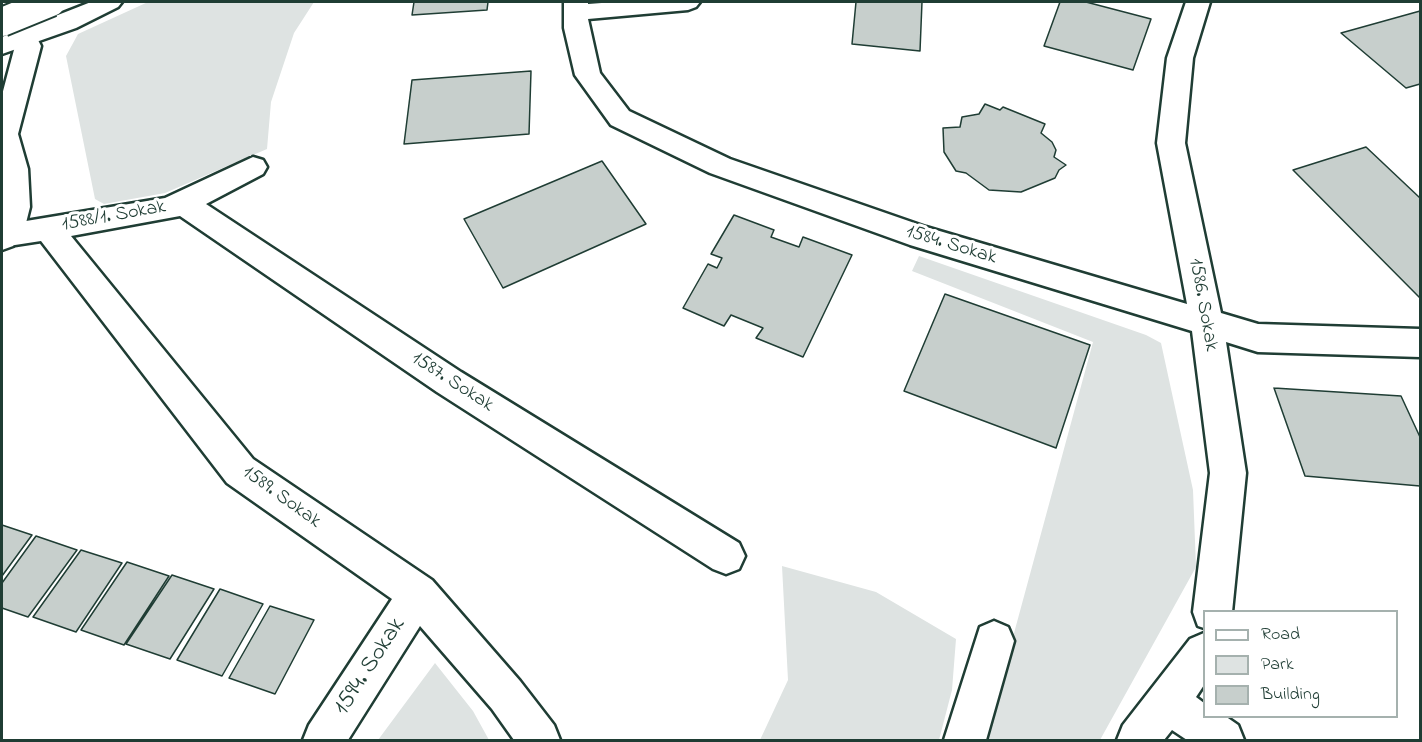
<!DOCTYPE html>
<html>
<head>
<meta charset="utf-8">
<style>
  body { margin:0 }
  #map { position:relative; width:1422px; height:742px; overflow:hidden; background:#fff; font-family:"Indie Flower",sans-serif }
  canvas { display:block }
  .frame { position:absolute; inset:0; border:3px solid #1f3d34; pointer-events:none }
  .legend { position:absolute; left:1203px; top:610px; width:195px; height:108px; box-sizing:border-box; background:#fff; border:2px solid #a5b1ae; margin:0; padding:8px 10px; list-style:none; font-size:18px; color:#1f3d34 }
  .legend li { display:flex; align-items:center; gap:12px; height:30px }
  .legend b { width:30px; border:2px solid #a5b1ae }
</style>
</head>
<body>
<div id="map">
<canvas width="1422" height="742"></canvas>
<div class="frame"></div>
<ul class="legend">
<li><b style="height:8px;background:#fff"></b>Road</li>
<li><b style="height:16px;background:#dee3e2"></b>Park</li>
<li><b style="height:16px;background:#c7cfcc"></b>Building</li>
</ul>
</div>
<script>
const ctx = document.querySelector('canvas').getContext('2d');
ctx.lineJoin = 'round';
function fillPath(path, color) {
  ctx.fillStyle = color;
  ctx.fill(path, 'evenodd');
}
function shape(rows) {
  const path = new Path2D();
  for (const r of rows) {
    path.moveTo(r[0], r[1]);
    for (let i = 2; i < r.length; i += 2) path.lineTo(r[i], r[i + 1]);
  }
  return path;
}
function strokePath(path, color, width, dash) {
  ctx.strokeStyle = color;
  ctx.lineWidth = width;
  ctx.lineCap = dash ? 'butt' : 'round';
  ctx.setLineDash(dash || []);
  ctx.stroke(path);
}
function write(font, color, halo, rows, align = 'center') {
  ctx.font = font + ' "Indie Flower",sans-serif';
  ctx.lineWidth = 6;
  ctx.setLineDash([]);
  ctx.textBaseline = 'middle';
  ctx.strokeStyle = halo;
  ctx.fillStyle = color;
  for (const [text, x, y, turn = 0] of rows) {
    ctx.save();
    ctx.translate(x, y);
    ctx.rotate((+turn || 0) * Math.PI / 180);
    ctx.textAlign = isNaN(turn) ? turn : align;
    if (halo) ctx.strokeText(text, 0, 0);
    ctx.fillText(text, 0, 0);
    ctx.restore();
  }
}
fillPath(shape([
  [148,2,314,2,294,33,271,102,267,149,165,193,104,204,95,199,66,56,78,34],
  [919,256,1146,335,1161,343,1193,490,1196,567,1100,740,985,740,1093,342,912,271],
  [782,566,876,592,956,639,952,690,939,740,760,740,788,680],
  [435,663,473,711,489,740,378,740]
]), '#dee3e2');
const building = shape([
  [414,2,488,2,487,10,412,15,414,2],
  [856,2,922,2,920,51,852,44,856,2],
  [1060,2,1086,2,1151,19,1133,70,1044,46,1060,2],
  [1420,11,1420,84,1406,88,1341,33,1420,11],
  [531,71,529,134,404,144,412,80,531,71],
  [985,104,1000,110,1003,107,1045,124,1041,133,1052,142,1056,150,1054,157,1066,165,1059,170,1055,178,1021,192,989,190,966,173,956,171,944,152,943,128,960,127,962,117,979,114,985,104],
  [1366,147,1420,198,1420,298,1293,170,1366,147],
  [602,161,646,224,503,288,464,219,602,161],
  [734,215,774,230,771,237,799,247,803,237,852,255,803,357,756,338,763,328,731,315,724,326,683,308,708,264,717,268,722,258,711,254,734,215],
  [945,294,1090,345,1056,448,904,391,945,294],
  [1274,388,1401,396,1420,437,1420,486,1305,476,1274,388],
  [2,525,32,535,2,576,2,525],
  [36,536,77,550,28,617,2,608,2,583,36,536],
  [81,550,122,563,76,632,33,617,81,550],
  [127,562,169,576,124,645,81,630,127,562],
  [172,575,214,589,170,659,126,644,172,575],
  [220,589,263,604,222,676,177,660,220,589],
  [270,606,314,620,275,694,229,678,270,606]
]);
fillPath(building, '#c7cfcc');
strokePath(building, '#1f3d34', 1.5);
const minor = shape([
  [564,2,588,2,588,4,615,2,700,2,696,7,688,10,588,19,600,73,629,111,730,159,926,227,1187,304,1157,143,1167,58,1186,2,1210,2,1193,58,1185,143,1221,313,1258,324,1420,329,1420,357,1258,352,1226,342,1246,473,1232,612,1204,612,1204,628,1198,626,1193,612,1210,473,1192,331,910,245,710,173,611,125,575,75,564,28,564,2],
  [253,157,263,160,267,167,263,174,206,204,461,372,739,543,745,556,739,569,726,574,713,569,437,392,180,216,71,236,253,459,432,580,520,681,554,725,560,740,514,740,492,709,420,626,348,740,303,740,309,725,392,599,227,483,41,241,2,247,2,225,165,198,253,157],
  [994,621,1008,627,1014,641,986,740,944,740,980,627,994,621],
  [1204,633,1204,685,1196,697,1204,703,1204,716,1225,716,1238,725,1244,740,1187,740,1172,730,1164,740,1117,740,1123,725,1190,639,1204,633]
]);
const tertiary = shape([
  [24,28,33,30,41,46,18,134,28,169,30,207,26,223,13,246,2,250,2,95,15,46,12,36,15,30,24,28]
]);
const primary = shape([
  [91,2,122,2,118,7,76,28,2,54,2,37,91,2]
]);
strokePath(minor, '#1f3d34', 5);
strokePath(tertiary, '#1f3d34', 5);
strokePath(primary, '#1f3d34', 5);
fillPath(minor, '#fff');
fillPath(tertiary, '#fff');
fillPath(primary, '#fff');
const primaryBridge = shape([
  [2,22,51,2]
]);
strokePath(primaryBridge, '#1f3d34', 32, []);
strokePath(primaryBridge, '#fff', 28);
write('20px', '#1f3d34', '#fff', [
  ["1588/1. Sokak",114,217,-10],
  ["1584. Sokak",951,246,17],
  ["1586. Sokak",1202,305,80],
  ["1587. Sokak",452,383,33],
  ["1589. Sokak",281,498,36]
]);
write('24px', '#1f3d34', '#fff', [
  ["1594. Sokak",371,667,-57]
]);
</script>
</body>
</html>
